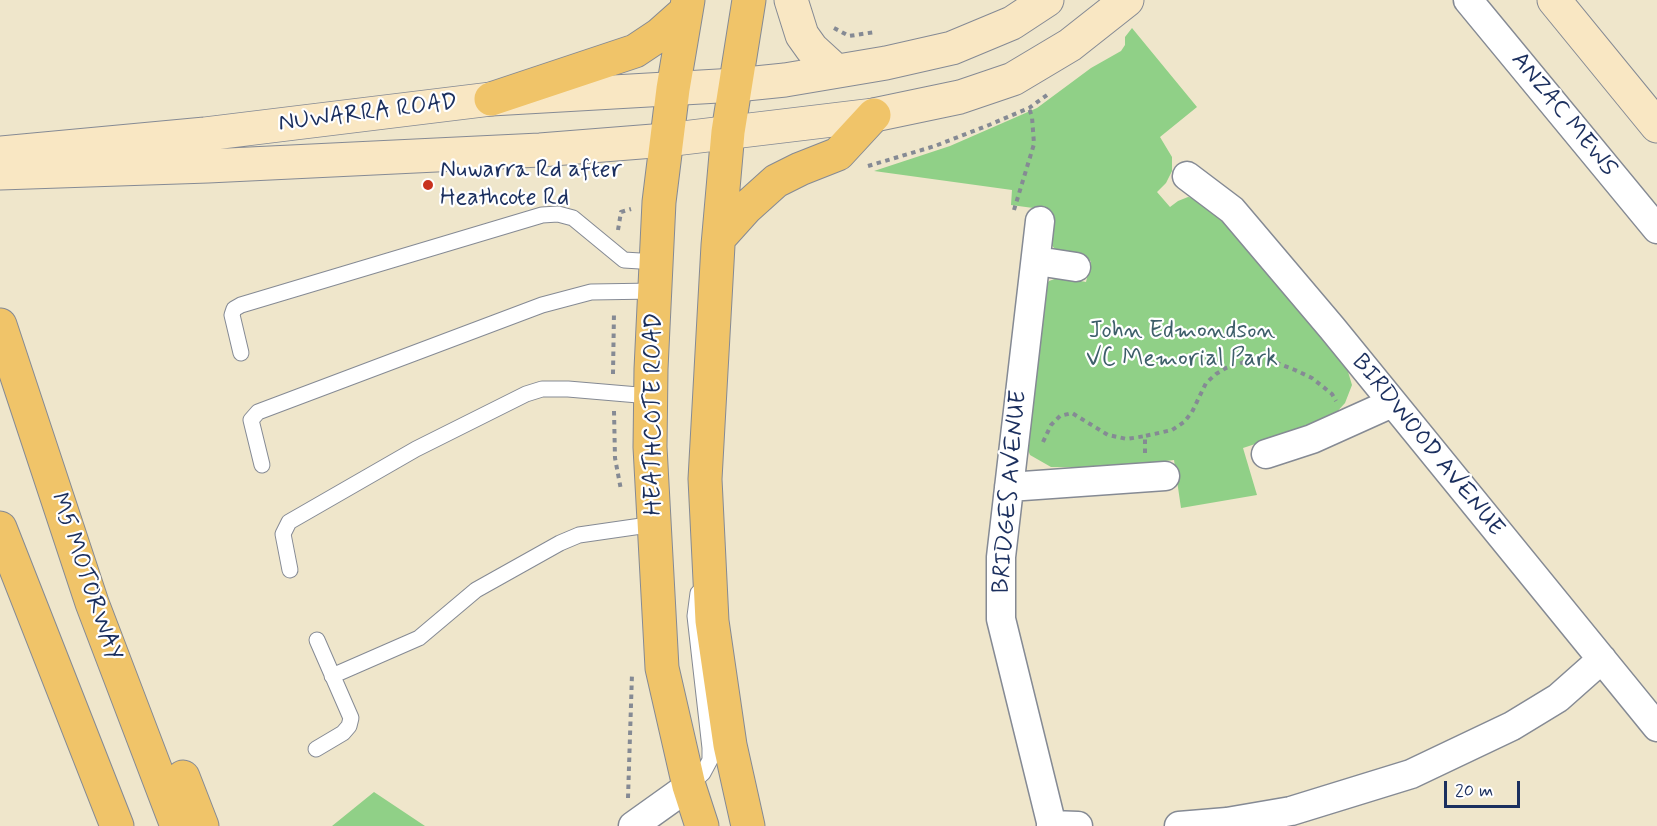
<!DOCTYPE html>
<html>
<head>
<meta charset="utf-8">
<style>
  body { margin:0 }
  #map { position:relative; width:1657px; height:826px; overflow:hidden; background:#efe6cb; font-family:Mynerve,sans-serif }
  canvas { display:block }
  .scale { position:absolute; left:1444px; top:781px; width:76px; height:27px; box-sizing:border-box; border:3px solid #1b2f5e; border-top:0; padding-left:8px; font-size:18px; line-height:21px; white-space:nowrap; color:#1b2f5e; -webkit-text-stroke:4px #fff; paint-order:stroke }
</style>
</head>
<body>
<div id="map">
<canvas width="1657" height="826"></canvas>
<div class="scale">20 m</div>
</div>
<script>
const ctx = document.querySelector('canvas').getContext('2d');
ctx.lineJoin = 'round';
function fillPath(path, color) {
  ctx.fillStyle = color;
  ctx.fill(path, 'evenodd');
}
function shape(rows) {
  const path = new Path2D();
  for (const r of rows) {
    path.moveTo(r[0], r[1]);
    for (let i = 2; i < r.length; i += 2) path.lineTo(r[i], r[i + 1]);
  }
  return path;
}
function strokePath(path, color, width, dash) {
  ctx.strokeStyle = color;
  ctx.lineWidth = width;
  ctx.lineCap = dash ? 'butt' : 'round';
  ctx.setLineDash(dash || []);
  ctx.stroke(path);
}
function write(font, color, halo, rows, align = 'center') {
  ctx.font = font + ' Mynerve,sans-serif';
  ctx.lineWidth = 4.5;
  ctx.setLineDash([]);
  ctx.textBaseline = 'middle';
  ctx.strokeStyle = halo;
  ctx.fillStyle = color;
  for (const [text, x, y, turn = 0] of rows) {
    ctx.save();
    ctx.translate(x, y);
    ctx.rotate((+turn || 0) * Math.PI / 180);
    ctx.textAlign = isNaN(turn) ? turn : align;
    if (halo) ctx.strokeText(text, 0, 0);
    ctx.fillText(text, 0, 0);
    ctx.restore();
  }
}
fillPath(shape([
  [1132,28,1197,107,1160,137,1172,157,1172,171,1166,183,1157,192,1170,207,1178,201,1188,197,1201,199,1211,204,1346,365,1352,385,1345,403,1335,414,1307,427,1243,448,1257,495,1181,508,1174,460,1106,468,1051,467,1030,455,1023,437,1040,292,1049,281,1060,277,1086,282,1091,261,1057,252,1051,244,1048,210,1011,205,1012,190,874,171,950,146,1037,108,1091,68,1121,51,1125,45,1125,37],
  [374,792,425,826,332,826]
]), '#90d087');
const lane = shape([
  [241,353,232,315,234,309,241,305,542,215,558,214,573,218,624,260,656,262],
  [262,465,251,420,258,412,542,305,591,292,655,291],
  [290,570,283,534,289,522,416,449,526,394,542,389,568,389,650,396],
  [332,676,419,638,476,590,560,543,579,535,655,524],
  [316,749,343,733,349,726,351,718,317,640],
  [690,785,703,773,710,760,710,748,695,616,698,593]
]);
const street = shape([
  [1468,0,1657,229],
  [1187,176,1232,210,1332,328,1657,727],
  [1040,221,1001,557,1001,619,1052,826],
  [1037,261,1076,267],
  [1266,454,1312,439,1392,403],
  [1009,487,1165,476],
  [1051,825,1078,826],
  [633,826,689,786],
  [1179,826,1227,822,1291,811,1411,774,1512,726,1558,698,1602,659]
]);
const secondary = shape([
  [791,0,802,35,812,49,836,71],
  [1554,0,1657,126],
  [0,153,205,134,491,99,736,85,785,80,886,63,952,48,1012,23,1047,0],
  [0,173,208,166,540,150,666,140,874,115,960,97,1013,79,1070,45,1127,0]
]);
const primary = shape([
  [688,0,673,89,659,202,651,369,650,447,662,668,689,786,702,826],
  [491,99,635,51,659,35,685,12],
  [719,238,746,208,776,181,800,169,838,154,874,115],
  [748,826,730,745,712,621,705,479,718,245,728,132,749,0]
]);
const highway = shape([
  [0,325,92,603,177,826],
  [0,528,117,826],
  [183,777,202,826]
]);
strokePath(lane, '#858a94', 17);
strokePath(street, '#858a94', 31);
strokePath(secondary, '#858a94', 35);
strokePath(primary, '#858a94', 35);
strokePath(highway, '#858a94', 35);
strokePath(shape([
  [834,28,849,36,875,32],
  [868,166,935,146,989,125,1029,108,1047,95],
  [1014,210,1034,144,1032,117,1029,108],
  [618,230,621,212,631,209],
  [613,374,614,312],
  [614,411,615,458,621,490],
  [1043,442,1051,425,1060,416,1072,413,1108,435,1127,439,1145,436],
  [1145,453,1145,436,1172,430,1184,422,1192,412,1206,383,1216,374,1226,368,1244,362,1277,363,1295,370,1312,378,1332,394,1336,401],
  [628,798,632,674]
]), '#858a94', 4, [4.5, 4.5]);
strokePath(lane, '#fff', 15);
strokePath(street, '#fff', 28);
strokePath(secondary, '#f9e7c3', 33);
strokePath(primary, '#f0c469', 33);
strokePath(highway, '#f0c469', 33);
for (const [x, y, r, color] of [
  [428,185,6,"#c8321e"]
]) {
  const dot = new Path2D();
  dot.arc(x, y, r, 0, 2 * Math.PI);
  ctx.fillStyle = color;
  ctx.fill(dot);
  strokePath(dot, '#fff', 2);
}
write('24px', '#1b2f5e', '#fff', [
  ["NUWARRA ROAD",368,114,-7],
  ["ANZAC MEWS",1563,115,51],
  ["HEATHCOTE ROAD",655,414,-90],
  ["BIRDWOOD AVENUE",1427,446,51],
  ["BRIDGES AVENUE",1011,492,-85],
  ["M5 MOTORWAY",85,577,71]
]);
write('24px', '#1b2f5e', '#fff', [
  ["Nuwarra Rd after",440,171],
  ["Heathcote Rd",440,199]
], 'left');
write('24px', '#3e5f6a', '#fff', [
  ["John Edmondson",1182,332],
  ["VC Memorial Park",1182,360]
]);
</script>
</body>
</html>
